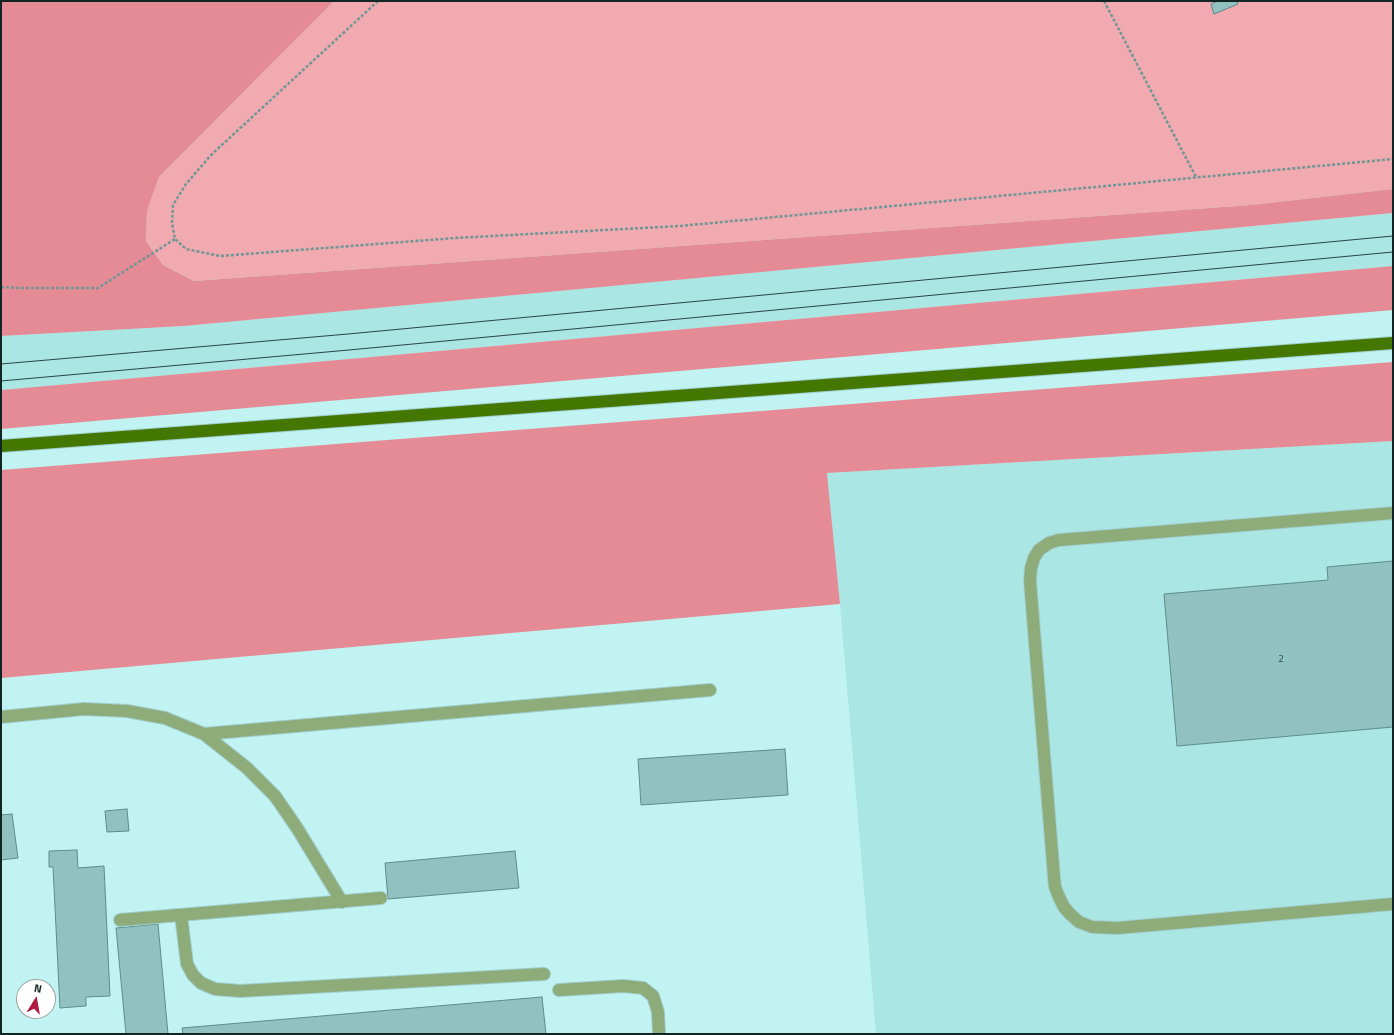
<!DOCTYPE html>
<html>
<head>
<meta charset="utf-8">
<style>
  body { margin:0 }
  #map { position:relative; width:1394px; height:1035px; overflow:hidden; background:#c0f3f1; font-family:"Titillium Web",sans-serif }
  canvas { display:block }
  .frame { position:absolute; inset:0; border:2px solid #112524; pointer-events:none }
  .north { position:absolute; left:16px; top:979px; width:40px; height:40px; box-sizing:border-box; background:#fff; border:1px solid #a0a8a7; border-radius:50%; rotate:11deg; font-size:11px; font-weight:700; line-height:16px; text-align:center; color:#112524 }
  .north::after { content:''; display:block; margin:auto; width:14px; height:18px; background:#af1c43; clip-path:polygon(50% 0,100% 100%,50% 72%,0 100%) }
</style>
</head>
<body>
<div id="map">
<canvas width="1394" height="1035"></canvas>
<div class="frame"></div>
<div class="north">N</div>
</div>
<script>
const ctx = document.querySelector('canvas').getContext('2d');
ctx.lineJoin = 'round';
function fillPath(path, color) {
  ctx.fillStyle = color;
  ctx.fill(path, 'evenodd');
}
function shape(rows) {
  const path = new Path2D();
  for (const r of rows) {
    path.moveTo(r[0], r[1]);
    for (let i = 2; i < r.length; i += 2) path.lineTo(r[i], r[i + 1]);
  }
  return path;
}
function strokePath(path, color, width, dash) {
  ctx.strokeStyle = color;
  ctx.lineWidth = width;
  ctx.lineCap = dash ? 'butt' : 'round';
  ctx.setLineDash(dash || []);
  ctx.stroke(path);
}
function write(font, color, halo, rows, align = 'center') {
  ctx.font = font + ' "Titillium Web",sans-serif';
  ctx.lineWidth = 3.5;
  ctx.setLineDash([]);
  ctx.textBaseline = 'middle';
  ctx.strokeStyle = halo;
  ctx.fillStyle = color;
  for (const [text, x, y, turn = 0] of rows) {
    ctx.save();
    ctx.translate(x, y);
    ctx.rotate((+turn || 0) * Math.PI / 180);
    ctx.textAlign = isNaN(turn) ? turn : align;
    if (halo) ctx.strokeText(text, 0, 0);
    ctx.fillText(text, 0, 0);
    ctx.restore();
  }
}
fillPath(shape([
  [1393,213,1393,266,1,390,1,336,184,326],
  [1393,441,1393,1034,876,1034,840,604,827,473]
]), '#aae6e4');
fillPath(shape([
  [334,1,1393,1,1393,189,1251,205,194,281,163,265,146,241,147,211,159,177]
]), '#f0aab0');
fillPath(shape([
  [1,1,334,1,159,177,147,211,146,241,163,265,194,281,1251,205,1393,189,1393,213,184,326,1,336],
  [1393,266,1393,310,1,429,1,390],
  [1393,362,1393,441,827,473,840,604,1,678,1,470]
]), '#e58b95');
const building = shape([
  [1218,1,1237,1,1238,4,1214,14,1211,4,1218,1],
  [1393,561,1393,727,1177,746,1164,594,1328,580,1327,567,1393,561],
  [785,749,788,795,641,805,638,759,785,749],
  [127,809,129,831,107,832,105,811,127,809],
  [12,814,18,858,1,860,1,815,12,814],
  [77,850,78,868,104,866,110,996,86,997,86,1006,60,1008,53,867,49,867,49,851,77,850],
  [515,851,519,888,388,899,385,863,515,851],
  [158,924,168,1034,126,1034,116,928,158,924],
  [542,997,546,1034,183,1034,182,1028,542,997]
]);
fillPath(building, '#91c2c0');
strokePath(building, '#5d8d8b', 1);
const minor = shape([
  [1393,513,1059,540,1049,543,1039,550,1034,558,1031,568,1030,581,1054,877,1055,887,1059,897,1064,907,1070,914,1079,922,1092,927,1118,928,1393,904],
  [1,717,84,709,127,711,165,718,204,734,247,768,275,796,297,828,342,902],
  [204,734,710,690],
  [181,915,187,964,193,975,201,983,215,989,240,991,544,974],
  [120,920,381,898],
  [559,990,623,986,643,988,653,996,658,1012,659,1034]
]);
const major = shape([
  [1,446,1393,343]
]);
strokePath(minor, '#a0cecc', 14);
strokePath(major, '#a0cecc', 14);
strokePath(shape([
  [378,1,211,155,186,184,173,205,172,223,175,239,186,249,220,256,455,238,680,226,1393,159],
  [1104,1,1196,177],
  [1,287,19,288,98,288,175,239]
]), '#719795', 2.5, [3, 2]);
strokePath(minor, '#8eab7a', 12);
strokePath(major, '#437700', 12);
strokePath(shape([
  [1,364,348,334,1393,236],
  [1,381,349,350,1393,252]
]), '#2b4443', 1);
write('10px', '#314c4b', null, [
  ["2",1281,660]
]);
</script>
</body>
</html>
